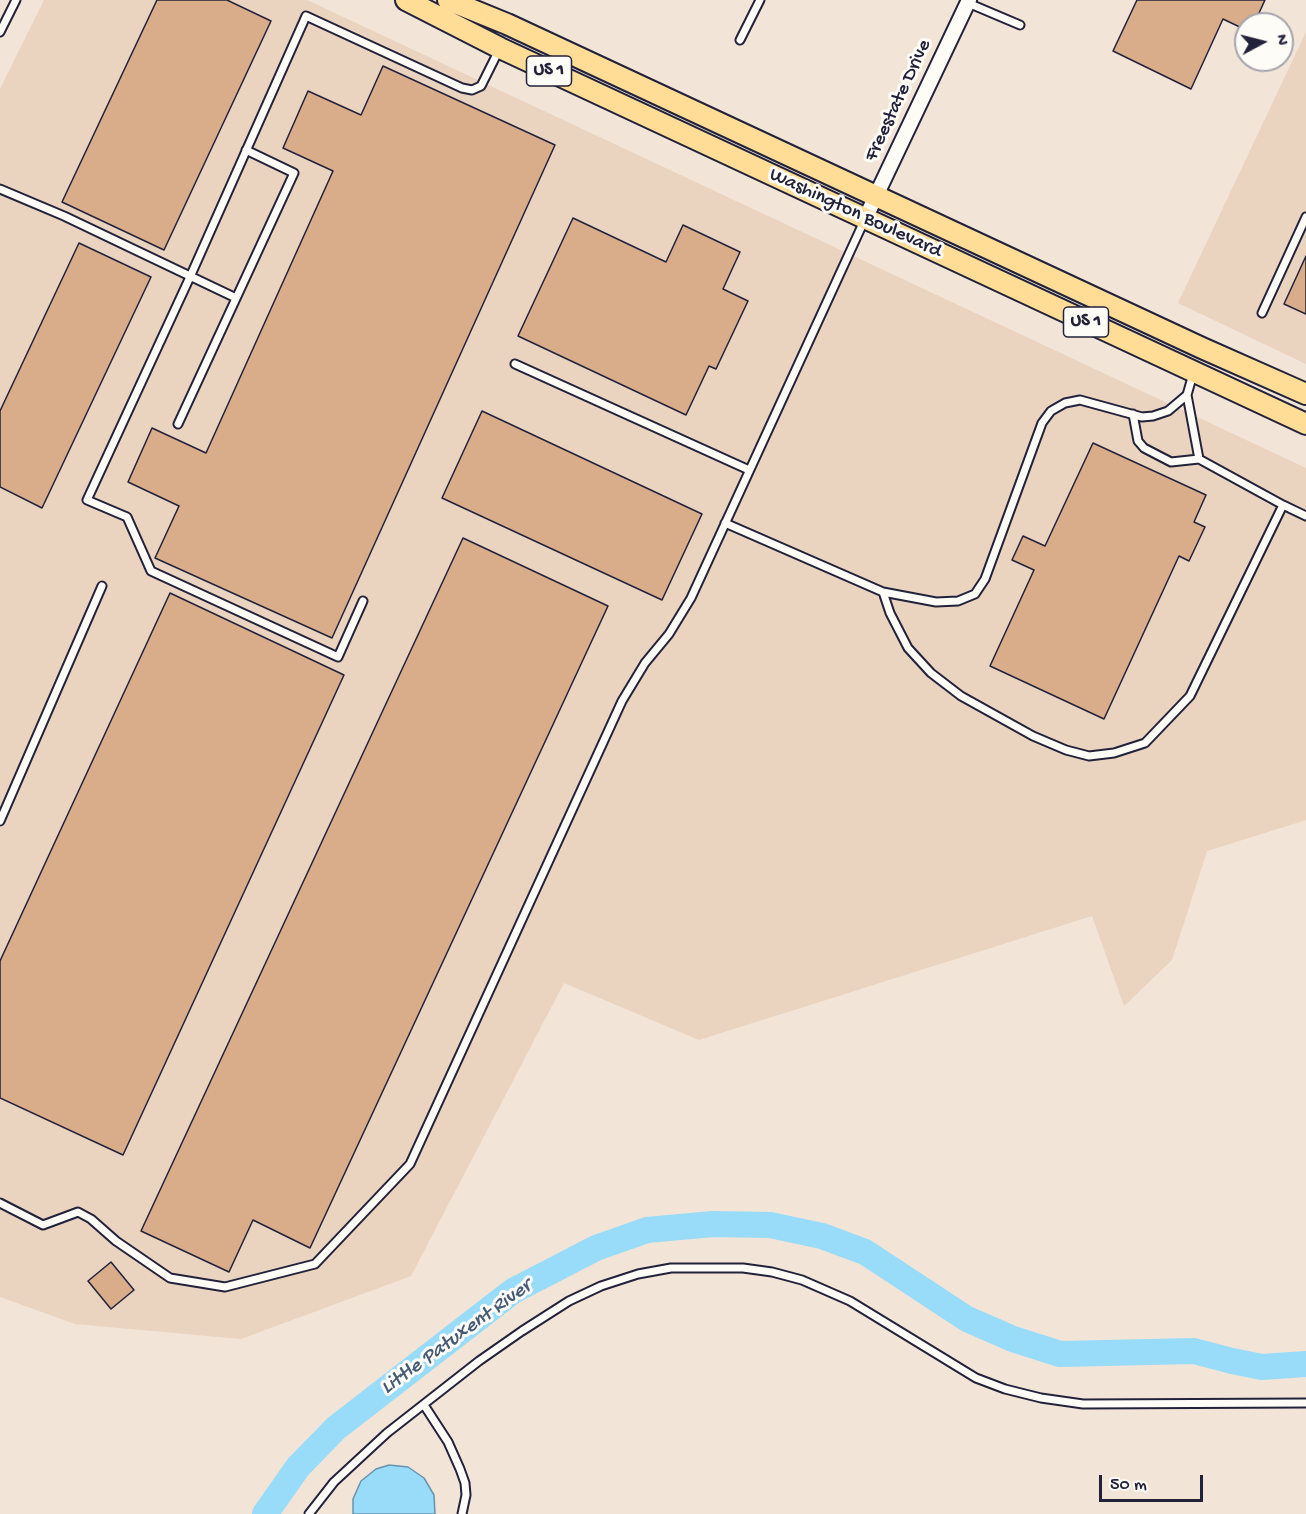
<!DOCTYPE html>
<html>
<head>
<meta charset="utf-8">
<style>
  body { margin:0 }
  #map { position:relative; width:1306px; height:1514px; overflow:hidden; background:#f2e4d6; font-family:"Gochi Hand",sans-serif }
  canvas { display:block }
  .north { position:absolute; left:1234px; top:12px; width:60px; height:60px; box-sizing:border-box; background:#fdfcf7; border:2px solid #a5a5ac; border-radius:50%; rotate:83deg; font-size:16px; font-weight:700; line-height:24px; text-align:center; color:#22223b }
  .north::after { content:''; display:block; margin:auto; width:21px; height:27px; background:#22223b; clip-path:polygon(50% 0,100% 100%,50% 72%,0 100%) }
  .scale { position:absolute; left:1099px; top:1475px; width:104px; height:27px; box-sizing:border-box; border:3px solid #22223b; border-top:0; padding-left:8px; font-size:18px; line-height:21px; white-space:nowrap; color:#22223b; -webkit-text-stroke:4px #fdfcf7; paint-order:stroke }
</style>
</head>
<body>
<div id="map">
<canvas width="1306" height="1514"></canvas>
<div class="north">N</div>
<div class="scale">50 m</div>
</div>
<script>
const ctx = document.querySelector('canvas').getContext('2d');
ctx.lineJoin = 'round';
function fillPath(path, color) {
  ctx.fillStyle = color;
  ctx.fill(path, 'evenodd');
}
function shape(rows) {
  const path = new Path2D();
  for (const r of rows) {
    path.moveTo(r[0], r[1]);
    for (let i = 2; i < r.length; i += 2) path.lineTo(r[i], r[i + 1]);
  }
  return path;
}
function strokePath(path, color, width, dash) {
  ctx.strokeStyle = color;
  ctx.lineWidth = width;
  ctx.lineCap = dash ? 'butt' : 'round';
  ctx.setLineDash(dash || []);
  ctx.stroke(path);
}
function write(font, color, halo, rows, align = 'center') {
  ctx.font = font + ' "Gochi Hand",sans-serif';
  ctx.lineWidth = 6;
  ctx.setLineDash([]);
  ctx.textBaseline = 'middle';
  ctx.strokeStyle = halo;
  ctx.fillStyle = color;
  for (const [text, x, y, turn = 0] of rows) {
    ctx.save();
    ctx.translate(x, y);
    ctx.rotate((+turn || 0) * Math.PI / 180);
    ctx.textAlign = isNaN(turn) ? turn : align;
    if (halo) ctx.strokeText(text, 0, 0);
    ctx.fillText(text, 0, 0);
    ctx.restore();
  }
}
fillPath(shape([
  [44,0,307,0,1306,468,1306,820,1207,851,1172,960,1124,1006,1092,916,699,1040,564,983,411,1276,241,1339,75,1324,0,1297,0,89],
  [1306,32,1306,364,1178,303]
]), '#ead3bf');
const water = shape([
  [389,1465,408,1467,424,1478,434,1495,435,1514,353,1514,353,1499,361,1481,376,1469,389,1465]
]);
fillPath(water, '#98dcfa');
strokePath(water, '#6992ae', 1.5);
strokePath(shape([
  [265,1514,298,1467,336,1428,513,1291,596,1248,647,1230,713,1224,770,1225,822,1236,865,1252,967,1319,1013,1339,1060,1354,1194,1351,1232,1361,1262,1367,1306,1364]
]), '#98dcfa', 26);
const building = shape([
  [157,0,227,0,271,21,164,250,62,202,157,0],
  [1137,0,1265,0,1254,24,1246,24,1246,30,1223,19,1191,89,1113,51,1137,0],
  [383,66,555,145,332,638,155,558,179,506,128,482,152,428,206,453,333,171,283,148,308,91,361,115,383,66],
  [573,218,666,262,683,225,740,252,723,289,748,301,716,369,709,366,686,415,518,336,573,218],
  [79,243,151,277,42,508,0,487,0,411,79,243],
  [1306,256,1306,314,1284,304,1306,256],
  [482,411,702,514,662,600,442,498,482,411],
  [1093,443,1206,495,1194,522,1205,527,1189,561,1179,556,1104,719,990,666,1034,570,1012,560,1023,536,1045,546,1093,443],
  [463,538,608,606,310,1248,253,1220,229,1272,141,1231,463,538],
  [170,593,344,675,123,1155,0,1098,0,961,170,593],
  [111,1262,134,1290,111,1309,88,1281,111,1262]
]);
fillPath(building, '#d9ac8a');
strokePath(building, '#22223b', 1.5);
const service = shape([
  [968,3,1020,25],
  [0,32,16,0],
  [740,40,760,0],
  [0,189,64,216,236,298],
  [1262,313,1306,217],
  [515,364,749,470],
  [1133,414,1138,441,1144,448,1171,462,1199,459],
  [178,424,294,173,246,150],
  [1283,505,1306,516],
  [725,523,883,592,936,602,958,601,975,594,985,579,1042,423,1051,411,1065,403,1080,400,1142,417,1153,416,1168,411,1187,395],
  [883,592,890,613,908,648,931,673,961,696,1033,736,1066,750,1089,756,1114,753,1145,743,1190,696,1283,505,1199,459,1187,395,1193,374],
  [363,601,338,657,151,571,127,517,87,500,190,277,306,16,462,88,472,90,481,86,499,50],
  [0,821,102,586],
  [0,1203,43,1225,78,1212,91,1219,116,1241,170,1278,225,1287,315,1264,410,1164,622,701,645,663,669,634,691,598,865,219],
  [424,1405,448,1442,460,1469,465,1483,466,1495,462,1514],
  [309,1514,334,1482,387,1433,479,1361,522,1331,569,1301,601,1286,638,1274,671,1268,743,1268,772,1272,802,1280,850,1301,976,1378,1005,1389,1041,1398,1083,1404,1306,1403]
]);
const minor = shape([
  [865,219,969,0]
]);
const primary = shape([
  [406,0,500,48,1306,424],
  [448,0,507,24,1202,348,1306,394]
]);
strokePath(service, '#22223b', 11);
strokePath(minor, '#22223b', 18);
strokePath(primary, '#22223b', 24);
strokePath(service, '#fdfcf7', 7);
strokePath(minor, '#fdfcf7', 14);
strokePath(primary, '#ffdd96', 20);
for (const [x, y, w] of [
  [549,71,45],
  [1086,322,45]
]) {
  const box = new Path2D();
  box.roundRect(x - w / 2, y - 15, w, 30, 4.5);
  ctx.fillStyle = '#fdfcf7';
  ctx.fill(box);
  strokePath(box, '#22223b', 1.5);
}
write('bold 18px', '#22223b', null, [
  ["US 1",549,71],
  ["US 1",1086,322]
]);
write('20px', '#22223b', '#fdfcf7', [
  ["Freestate Drive",899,101,-65],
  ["Washington Boulevard",855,214,25]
]);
write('italic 21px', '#455a74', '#fdfcf7', [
  ["Little Patuxent River",457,1338,-36]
]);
</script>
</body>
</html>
